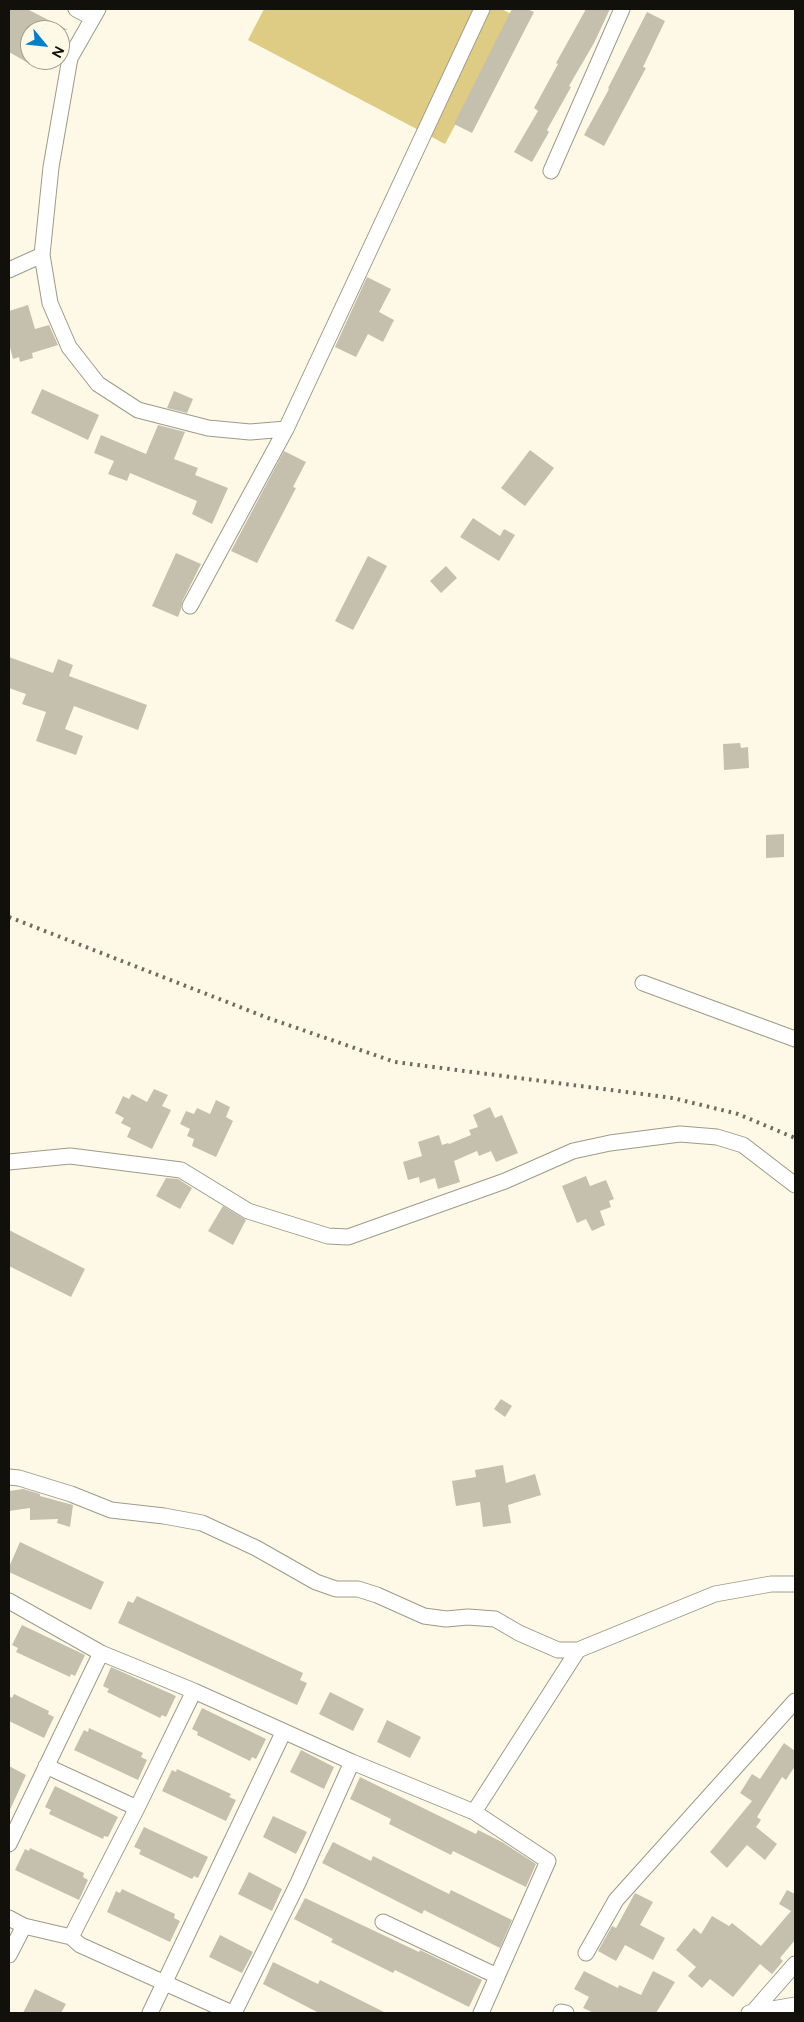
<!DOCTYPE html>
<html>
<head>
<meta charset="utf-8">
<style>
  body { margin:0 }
  #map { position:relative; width:804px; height:2022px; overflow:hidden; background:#fef9e7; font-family:Figtree,sans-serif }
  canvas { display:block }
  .frame { position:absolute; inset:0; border:10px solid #12100a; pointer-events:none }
  .north { position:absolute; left:20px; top:20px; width:50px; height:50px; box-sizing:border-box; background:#fef9e7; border:1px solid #a09c8f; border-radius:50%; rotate:118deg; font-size:14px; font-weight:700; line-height:20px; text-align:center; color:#12100a }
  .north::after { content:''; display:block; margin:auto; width:18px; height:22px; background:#077fc8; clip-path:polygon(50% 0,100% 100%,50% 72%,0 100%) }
</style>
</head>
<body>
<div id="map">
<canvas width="804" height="2022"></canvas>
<div class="frame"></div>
<div class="north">N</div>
</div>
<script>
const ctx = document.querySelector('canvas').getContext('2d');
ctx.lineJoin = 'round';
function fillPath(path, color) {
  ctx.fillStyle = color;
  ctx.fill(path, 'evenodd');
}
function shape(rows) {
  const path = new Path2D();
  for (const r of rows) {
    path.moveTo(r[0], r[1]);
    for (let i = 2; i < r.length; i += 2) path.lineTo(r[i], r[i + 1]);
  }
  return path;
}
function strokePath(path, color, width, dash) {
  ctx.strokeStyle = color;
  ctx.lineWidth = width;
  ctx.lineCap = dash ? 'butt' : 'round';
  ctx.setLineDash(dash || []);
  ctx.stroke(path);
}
fillPath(shape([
  [264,9,501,9,514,15,445,144,248,40]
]), '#decb84');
fillPath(shape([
  [9,9,27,9,68,30,30,30,30,64,9,52],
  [512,9,527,9,534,12,472,133,454,124],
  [586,9,610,9,594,43,569,86,571,87,547,130,549,132,532,162,514,152,538,111,534,108,558,64,556,63],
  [647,12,665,21,643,67,646,68,604,146,584,135,609,89,608,88],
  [367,277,391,289,379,312,394,320,383,342,368,334,356,357,335,347],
  [28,305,35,329,49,325,58,345,32,353,33,358,20,362,19,357,13,359,9,343,9,311],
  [42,389,99,415,88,440,31,413],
  [174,391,193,399,187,413,167,408],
  [158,425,185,432,174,459,198,468,195,475,228,488,212,524,192,514,197,501,130,473,127,481,108,474,114,461,94,453,101,435,146,454],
  [530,450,554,468,525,506,501,488],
  [284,451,306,462,293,487,296,488,257,563,231,551],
  [473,518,500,536,504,529,515,535,499,561,460,537],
  [176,553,201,564,182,602,181,609,178,617,152,606],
  [368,556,387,566,353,630,335,621],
  [446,566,457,578,441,593,430,581],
  [9,657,53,673,58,659,73,665,69,676,147,705,138,730,74,706,65,729,83,736,76,755,36,741,46,712,22,704,26,694,9,688],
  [740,743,741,748,748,747,749,768,724,770,723,744],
  [784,834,784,857,766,858,766,835],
  [154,1089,168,1095,162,1106,171,1110,152,1149,127,1137,131,1128,121,1123,124,1118,115,1113,123,1096,129,1099,132,1094,147,1102],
  [216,1100,230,1107,226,1117,233,1121,216,1157,192,1146,194,1139,187,1136,190,1129,180,1124,186,1111,194,1114,197,1108,210,1114],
  [490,1107,495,1118,502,1115,518,1153,496,1162,491,1151,479,1156,477,1151,454,1161,460,1182,438,1189,435,1178,420,1183,419,1177,408,1180,403,1162,422,1156,418,1142,439,1135,442,1145,448,1143,449,1144,471,1135,469,1130,478,1127,473,1115],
  [586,1176,590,1186,606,1180,614,1199,609,1201,611,1207,600,1211,605,1225,592,1231,586,1219,577,1223,562,1186],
  [166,1178,178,1179,192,1188,180,1209,156,1196],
  [223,1206,246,1220,233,1245,208,1231],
  [9,1230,85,1269,71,1297,9,1266],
  [501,1399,512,1406,505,1417,494,1409],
  [503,1465,506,1483,535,1474,541,1495,508,1505,511,1523,483,1527,480,1502,456,1506,452,1481,476,1477,475,1470],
  [23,1489,40,1494,40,1496,73,1505,70,1527,57,1523,58,1519,30,1520,30,1508,9,1511,9,1491],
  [20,1542,104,1582,91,1610,9,1572,9,1567],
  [137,1596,303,1673,300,1680,307,1683,297,1705,118,1623,128,1601,133,1603],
  [22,1625,85,1655,75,1676,71,1674,70,1677,16,1652,18,1648,12,1645],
  [111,1667,176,1696,166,1717,162,1715,160,1718,107,1692,109,1689,103,1686],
  [330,1692,364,1709,353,1731,319,1714],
  [14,1694,49,1711,48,1714,54,1717,44,1738,9,1721,9,1696,12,1698],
  [202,1708,266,1739,256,1759,252,1757,250,1761,197,1735,198,1732,192,1729],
  [387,1720,421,1737,410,1758,377,1742],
  [89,1728,143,1753,141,1757,147,1760,138,1780,74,1750,84,1730,88,1732],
  [784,1743,795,1751,795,1766,786,1780,782,1777,757,1817,761,1820,756,1827,777,1844,765,1860,747,1845,727,1868,710,1852,752,1801,740,1793,752,1774,760,1779],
  [301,1750,334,1767,324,1789,290,1772],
  [9,1766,26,1775,9,1812],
  [177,1769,231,1794,229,1797,236,1800,226,1821,162,1791,172,1770,176,1772],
  [360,1777,476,1834,478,1830,502,1842,536,1864,526,1887,453,1851,451,1855,389,1824,391,1819,350,1799],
  [55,1786,118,1817,108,1837,104,1836,103,1839,49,1814,51,1810,45,1807],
  [273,1816,307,1832,296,1854,263,1837],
  [144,1827,208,1857,198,1878,194,1876,192,1879,139,1854,141,1850,134,1847],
  [333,1842,371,1861,373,1856,449,1894,451,1890,512,1920,500,1948,424,1910,422,1914,322,1863],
  [30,1848,84,1873,83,1877,88,1880,79,1900,15,1870,25,1849,29,1851],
  [249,1872,282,1889,272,1911,238,1894],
  [122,1889,175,1914,174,1918,180,1921,170,1942,107,1912,116,1891,120,1893],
  [787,1890,795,1894,795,1940,780,1958,783,1961,772,1974,760,1964,733,1997,710,1979,702,1988,688,1976,696,1967,676,1950,694,1928,701,1934,712,1916,729,1926,732,1923,761,1946,791,1911,779,1904],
  [635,1893,653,1902,640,1925,665,1938,653,1960,625,1945,616,1961,598,1951,612,1926,616,1928],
  [305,1898,419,1952,420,1950,482,1980,469,2007,395,1970,393,1973,331,1942,333,1939,294,1919],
  [220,1935,253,1952,242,1973,209,1957],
  [273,1962,318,1984,320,1980,386,2013,319,2013,263,1984],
  [584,1971,618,1988,619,1985,641,1995,653,1971,675,1982,656,2013,594,2013,583,2008,589,1997,574,1989],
  [35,1989,66,2004,61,2013,23,2013]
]), '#c5c0ae');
const minor = shape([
  [76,9,93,18],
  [98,9,70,58,51,167,42,255,50,303,69,347,98,384,138,410,208,428,250,432,286,429],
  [551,171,622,9],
  [9,270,42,255],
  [190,606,286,429,482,9],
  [643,983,795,1039],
  [9,1162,70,1156,181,1170,248,1211,328,1236,348,1237,505,1181,573,1151,610,1143,680,1134,717,1137,743,1145,795,1185],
  [9,1477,19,1478,71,1494,111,1510,164,1516,202,1523,256,1548,316,1582,336,1589,358,1589,377,1595,424,1616,446,1619,468,1617,495,1619,519,1633,558,1650,578,1650,715,1594,771,1584,795,1584],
  [9,1601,101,1653,194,1691,352,1762,474,1812,548,1861,481,2013],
  [46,1766,137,1808],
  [474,1812,578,1650],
  [9,1844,101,1653],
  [9,1918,24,1926,71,1937,80,1945,232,2013],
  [383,1922,497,1976],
  [71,1937,137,1808,194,1691],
  [586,1953,616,1900,795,1701],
  [9,1955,24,1926],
  [561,2012,566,2013],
  [150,2013,283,1733],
  [234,2013,298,1883,352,1762],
  [749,2013,795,2005],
  [752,2013,795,1964]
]);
strokePath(minor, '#9e9a89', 17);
strokePath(minor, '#fff', 15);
strokePath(shape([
  [9,917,268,1018,395,1062,673,1098,738,1114,795,1138]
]), '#6f6b61', 4, [2.5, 5]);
</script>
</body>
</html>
